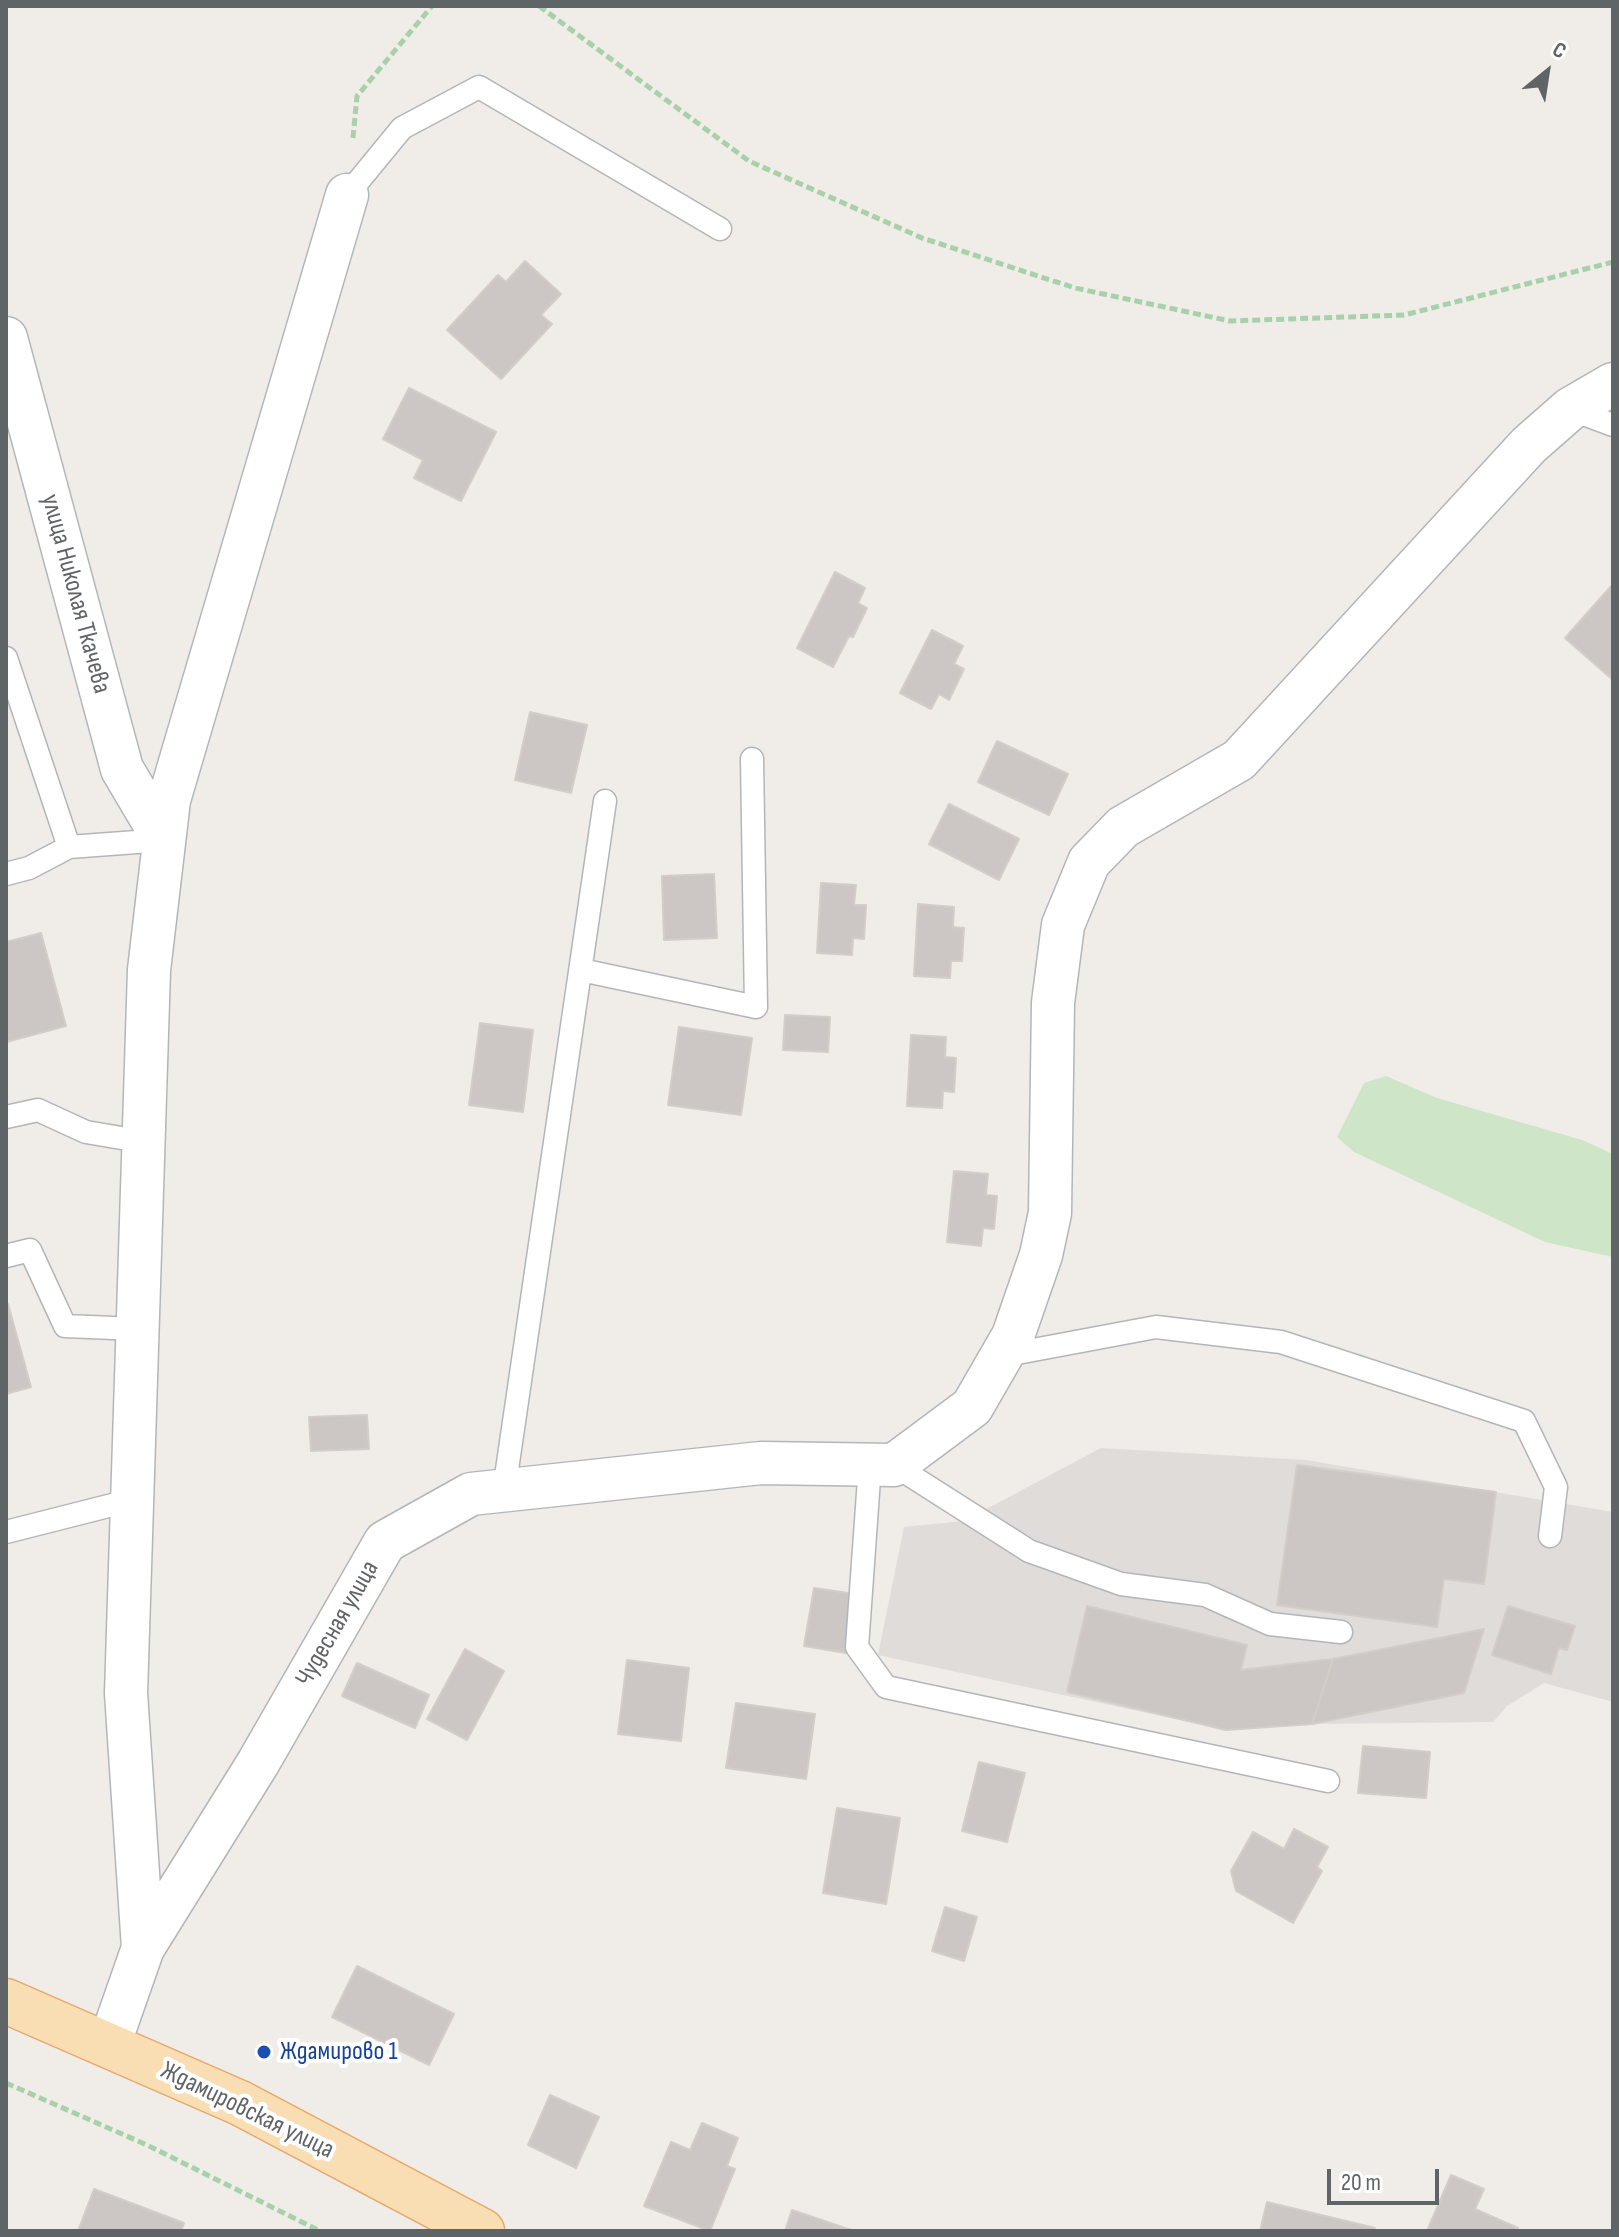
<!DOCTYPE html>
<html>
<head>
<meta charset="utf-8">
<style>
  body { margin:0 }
  #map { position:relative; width:1619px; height:2237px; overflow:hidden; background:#f0ece8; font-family:"Sofia Sans Condensed",sans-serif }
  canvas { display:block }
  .frame { position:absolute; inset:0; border:8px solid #5f6467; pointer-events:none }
  .north { position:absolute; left:1507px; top:32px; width:80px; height:80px; -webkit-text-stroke:6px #fff; paint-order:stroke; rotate:30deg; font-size:22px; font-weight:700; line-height:32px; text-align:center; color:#5f6467 }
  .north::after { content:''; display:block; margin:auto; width:28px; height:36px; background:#5f6467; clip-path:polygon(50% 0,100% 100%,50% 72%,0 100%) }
  .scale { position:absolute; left:1327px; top:2169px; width:112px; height:36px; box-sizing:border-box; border:4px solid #5f6467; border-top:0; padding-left:10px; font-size:24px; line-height:28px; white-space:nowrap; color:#5f6467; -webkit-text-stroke:6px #fff; paint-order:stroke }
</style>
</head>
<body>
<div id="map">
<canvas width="1619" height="2237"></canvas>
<div class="frame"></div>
<div class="north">С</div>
<div class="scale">20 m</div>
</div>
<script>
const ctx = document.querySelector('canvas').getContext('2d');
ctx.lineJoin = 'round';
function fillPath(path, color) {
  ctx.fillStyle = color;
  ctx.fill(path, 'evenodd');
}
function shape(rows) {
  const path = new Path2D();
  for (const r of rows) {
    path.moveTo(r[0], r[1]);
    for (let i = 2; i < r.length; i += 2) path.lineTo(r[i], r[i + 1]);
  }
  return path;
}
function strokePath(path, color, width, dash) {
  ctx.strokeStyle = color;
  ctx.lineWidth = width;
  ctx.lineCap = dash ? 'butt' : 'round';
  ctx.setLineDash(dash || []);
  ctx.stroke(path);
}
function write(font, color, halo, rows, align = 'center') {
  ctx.font = font + ' "Sofia Sans Condensed",sans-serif';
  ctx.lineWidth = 8;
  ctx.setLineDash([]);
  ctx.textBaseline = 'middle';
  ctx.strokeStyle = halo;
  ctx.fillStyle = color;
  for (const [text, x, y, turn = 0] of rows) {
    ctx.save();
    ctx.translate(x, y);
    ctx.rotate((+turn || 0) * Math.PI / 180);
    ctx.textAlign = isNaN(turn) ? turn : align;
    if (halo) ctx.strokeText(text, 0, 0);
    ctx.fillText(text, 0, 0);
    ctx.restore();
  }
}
fillPath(shape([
  [1101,1448,1306,1460,1613,1512,1613,1702,1544,1683,1507,1706,1493,1722,1312,1724,1226,1730,878,1655,904,1527,964,1521]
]), '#dfdcda');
fillPath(shape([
  [1386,1076,1437,1098,1582,1140,1613,1154,1613,1257,1545,1242,1354,1152,1337,1137,1364,1083]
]), '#cee5c7');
const building = shape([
  [525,261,561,294,541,315,552,324,501,379,447,330,498,275,506,282,525,261],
  [409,388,496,432,461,501,414,478,423,460,383,439,409,388],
  [835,572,865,588,858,603,867,608,853,637,849,636,833,667,797,648,835,572],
  [1613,584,1613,680,1565,638,1613,584],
  [932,630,963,646,954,664,964,669,949,700,939,694,931,709,900,693,932,630],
  [530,712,587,725,571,793,515,780,530,712],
  [997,741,1068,774,1049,815,978,782,997,741],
  [949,804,1019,839,999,880,929,844,949,804],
  [714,874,717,938,664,940,662,876,714,874],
  [821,883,856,885,854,905,866,905,864,939,853,938,852,955,817,953,821,883],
  [918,904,954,907,953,927,964,928,962,961,951,961,950,978,914,976,918,904],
  [41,933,66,1026,6,1042,6,942,41,933],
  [785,1015,830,1017,828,1052,783,1050,785,1015],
  [480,1023,533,1030,523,1112,469,1105,480,1023],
  [679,1027,752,1038,741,1115,668,1105,679,1027],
  [911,1035,946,1037,945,1057,956,1058,954,1092,943,1091,942,1108,907,1106,911,1035],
  [954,1171,988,1174,986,1195,997,1196,994,1229,983,1228,981,1246,947,1242,954,1171],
  [8,1304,31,1387,6,1394,6,1305,8,1304],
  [367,1415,369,1449,311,1451,309,1417,367,1415],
  [1297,1465,1496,1492,1484,1584,1444,1579,1437,1627,1277,1605,1297,1465],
  [814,1588,855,1594,846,1653,804,1646,814,1588],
  [1087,1606,1247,1645,1241,1670,1333,1659,1312,1724,1226,1730,1067,1692,1087,1606],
  [1508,1606,1575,1626,1567,1650,1559,1648,1551,1674,1492,1655,1508,1606],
  [1484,1629,1464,1693,1312,1724,1333,1659,1484,1629],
  [465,1649,504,1671,467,1740,427,1719,465,1649],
  [627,1660,689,1668,681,1741,618,1734,627,1660],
  [357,1663,429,1695,415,1728,342,1696,357,1663],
  [736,1703,815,1714,806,1779,726,1768,736,1703],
  [1363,1746,1430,1752,1426,1798,1358,1793,1363,1746],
  [979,1762,1025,1773,1007,1842,962,1831,979,1762],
  [837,1808,900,1818,886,1904,823,1893,837,1808],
  [1294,1829,1328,1847,1317,1867,1322,1871,1293,1923,1236,1891,1231,1871,1253,1832,1284,1849,1294,1829],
  [945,1907,977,1917,964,1961,932,1951,945,1907],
  [357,1966,454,2014,429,2065,332,2017,357,1966],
  [550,2095,599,2117,576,2168,528,2145,550,2095],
  [702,2123,738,2138,727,2166,735,2169,710,2231,644,2206,671,2142,690,2150,702,2123],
  [1451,2175,1484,2189,1475,2209,1518,2228,1516,2231,1427,2231,1451,2175],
  [94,2189,184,2223,181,2231,78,2231,94,2189],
  [1267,2202,1375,2228,1374,2231,1260,2231,1267,2202],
  [792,2210,854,2231,785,2231,792,2210]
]);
fillPath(building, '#ccc7c4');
strokePath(building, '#d4cdc7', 2);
const lane = shape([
  [347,195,402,128,479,87,720,229],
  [1570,409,1613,425],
  [6,658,69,847,164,840],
  [6,874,29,868,69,847],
  [581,970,756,1007,752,759],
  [6,1117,38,1110,86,1132,145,1142],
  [6,1256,30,1250,65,1326,138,1329],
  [1001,1356,1156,1327,1281,1342,1524,1421,1556,1487,1550,1536],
  [870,1465,857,1647,886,1687,1328,1781],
  [894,1465,1029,1551,1121,1584,1205,1595,1270,1624,1341,1632],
  [504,1490,605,801],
  [6,1532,132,1500]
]);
const street = shape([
  [6,338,122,769,164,840],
  [143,1948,258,1763,385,1542,471,1494,761,1463,894,1465,972,1407,1013,1336,1041,1255,1050,1213,1053,1003,1063,925,1089,862,1123,827,1239,760,1529,445,1570,409,1613,384],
  [109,2045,143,1948,126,1693,149,970,169,800,347,195]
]);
const primary = shape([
  [6,2001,240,2103,482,2231]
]);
strokePath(lane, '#b3b6b9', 25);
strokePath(street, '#b3b6b9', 45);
strokePath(primary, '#e6a86b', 47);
strokePath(shape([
  [539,6,749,161,922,238,1075,288,1230,321,1404,315,1613,262],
  [353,138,357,96,432,6],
  [6,2083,147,2145,320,2231]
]), '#a8d1aa', 5, [8, 4]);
strokePath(lane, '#fff', 22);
strokePath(street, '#fff', 42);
strokePath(primary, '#f9deb4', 44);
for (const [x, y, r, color] of [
  [264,2052,8,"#1a4fb4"]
]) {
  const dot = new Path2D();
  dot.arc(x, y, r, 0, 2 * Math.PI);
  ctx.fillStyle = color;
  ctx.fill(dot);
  strokePath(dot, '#fff', 3);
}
write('26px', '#5f6467', '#fff', [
  ["улица Николая Ткачева",75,594,75],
  ["Чудесная улица",338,1624,-60],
  ["Ждамировская улица",247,2111,26]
]);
write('26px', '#164399', '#fff', [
  ["Ждамирово 1",280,2052]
], 'left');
</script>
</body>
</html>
